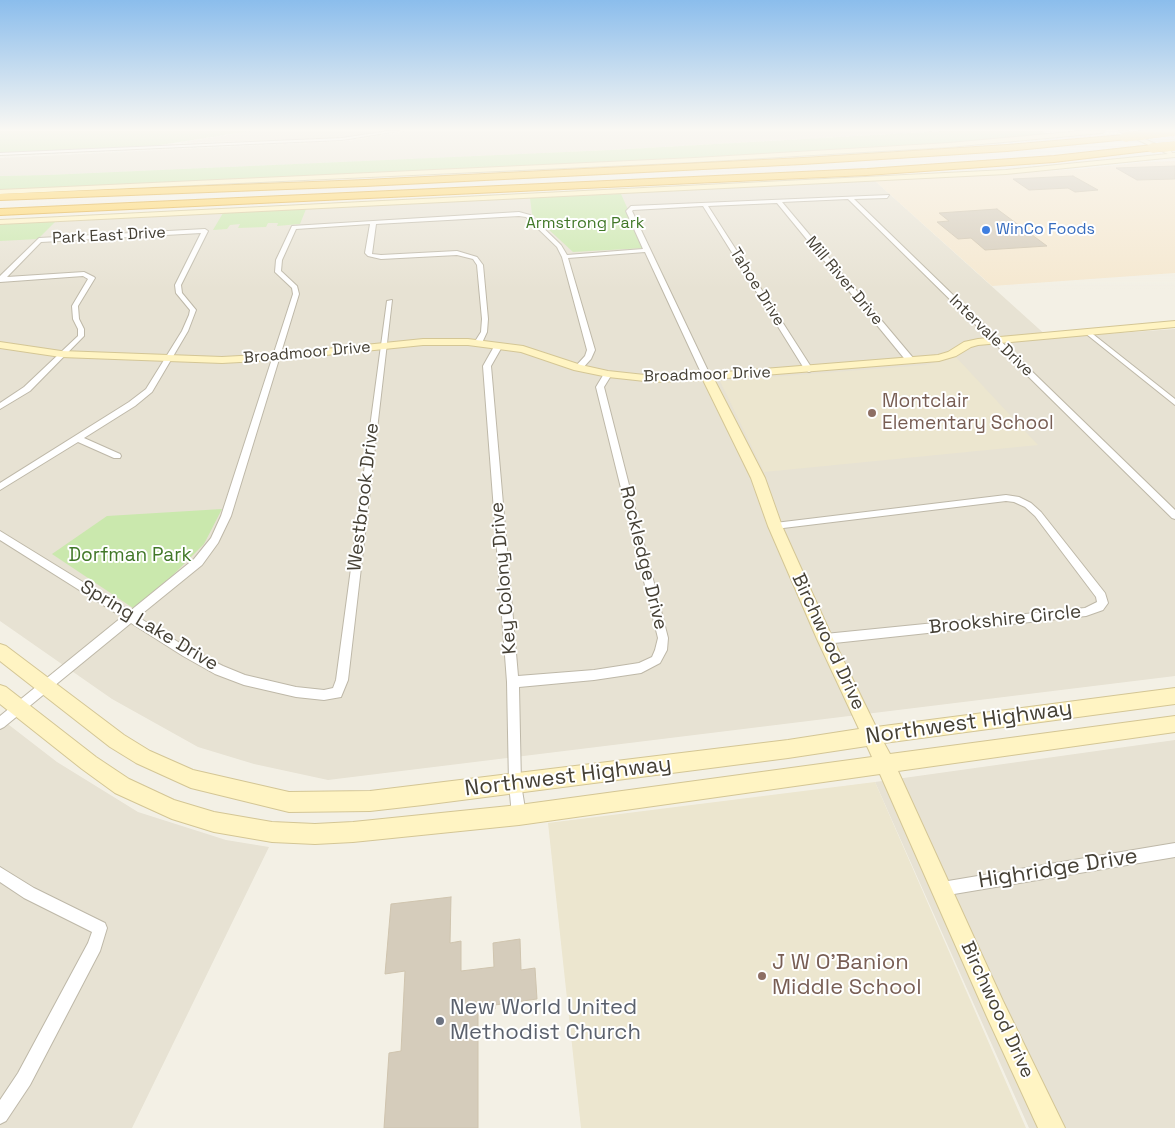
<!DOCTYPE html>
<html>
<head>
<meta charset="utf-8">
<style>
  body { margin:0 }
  canvas { display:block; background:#f3f0e5 }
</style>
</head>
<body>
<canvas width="1175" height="1128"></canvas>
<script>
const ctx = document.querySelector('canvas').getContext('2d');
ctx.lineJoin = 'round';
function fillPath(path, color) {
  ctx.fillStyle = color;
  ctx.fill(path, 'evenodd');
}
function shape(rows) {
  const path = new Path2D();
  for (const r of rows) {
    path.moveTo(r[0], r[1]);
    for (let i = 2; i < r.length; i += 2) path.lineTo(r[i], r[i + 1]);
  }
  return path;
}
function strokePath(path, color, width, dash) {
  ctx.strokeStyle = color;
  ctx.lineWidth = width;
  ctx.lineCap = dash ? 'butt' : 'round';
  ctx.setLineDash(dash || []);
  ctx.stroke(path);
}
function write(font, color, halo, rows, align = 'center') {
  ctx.font = font + ' "Space Grotesk",sans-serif';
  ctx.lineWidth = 4;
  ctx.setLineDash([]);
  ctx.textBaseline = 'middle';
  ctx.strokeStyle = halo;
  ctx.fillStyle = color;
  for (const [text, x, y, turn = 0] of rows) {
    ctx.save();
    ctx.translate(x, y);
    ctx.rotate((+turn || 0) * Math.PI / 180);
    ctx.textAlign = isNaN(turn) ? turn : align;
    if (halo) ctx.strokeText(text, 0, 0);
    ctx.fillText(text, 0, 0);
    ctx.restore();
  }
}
fillPath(shape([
  [251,131,391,131,338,138,180,143],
  [407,131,944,131,610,150,47,175,0,176,0,158,348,141],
  [874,180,1049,338,1175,329,1175,676,328,780,254,764,198,747,112,699,0,621,0,224],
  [0,718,57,762,138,812,226,840,269,847,132,1128,0,1128],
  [1175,740,1175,1128,1029,1128,875,782]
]), '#e7e2d3');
fillPath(shape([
  [1175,161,1175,273,992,286,874,180,1081,169,1145,162]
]), '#f5e8d0');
fillPath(shape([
  [956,357,1038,445,764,472,720,381,925,365],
  [875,782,1026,1128,581,1128,548,823]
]), '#ece6cf');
fillPath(shape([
  [0,131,251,131,147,147,0,153],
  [944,131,1041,131,1051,135,884,152,0,193,0,176,47,175,610,150],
  [621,194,645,248,573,252,532,214,530,198],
  [306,209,300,224,277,226,278,223,268,223,266,227,238,228,240,224,230,225,227,229,213,230,223,213],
  [56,221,38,239,0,241,0,224],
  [222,509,204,544,173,575,133,608,52,554,107,516]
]), '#cae8ad');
const building = shape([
  [1175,166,1175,179,1137,180,1116,168,1175,166],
  [1073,176,1098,190,1075,192,1068,188,1029,190,1013,179,1073,176],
  [997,209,1047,246,985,250,971,238,958,239,937,222,949,221,939,213,997,209],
  [451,897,450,943,461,941,461,971,494,967,493,943,520,939,521,970,535,968,537,999,495,1005,495,1009,478,1011,478,1128,384,1128,389,1053,401,1051,405,971,385,974,391,904,451,897]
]);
fillPath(building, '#d5ccbb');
strokePath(building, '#cfc4ae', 1);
const street = shape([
  [389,131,399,131,342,140,0,155,0,153,342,138,389,131],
  [889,195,887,198,854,199,1175,510,1175,519,1172,518,848,199,782,202,914,359,914,363,908,363,777,203,708,206,813,370,809,372,805,370,703,206,633,210,632,211,711,377,707,379,703,377,645,252,568,258,595,350,591,359,581,370,578,370,574,368,585,356,587,350,562,257,557,247,526,217,519,216,376,224,372,254,381,255,457,251,477,257,483,265,488,319,487,332,481,345,478,345,474,343,481,332,482,319,477,265,473,259,457,255,381,259,368,256,365,253,370,224,296,229,282,260,281,271,297,286,299,294,231,516,218,543,202,565,138,617,191,650,223,666,245,675,296,687,324,690,333,688,336,680,387,301,392,300,348,680,341,697,324,700,296,697,244,685,215,674,183,656,131,623,4,727,0,729,0,716,122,617,0,540,0,531,130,611,194,559,211,538,221,516,293,294,292,288,275,272,276,260,292,226,519,212,530,215,561,245,567,255,643,249,626,211,631,206,889,195],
  [205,229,208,231,181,285,182,293,196,310,188,331,152,392,135,406,84,438,120,454,121,456,120,458,114,458,78,442,0,490,0,483,129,402,146,389,182,331,189,315,190,310,176,293,175,285,201,233,41,242,7,277,84,272,94,277,95,278,78,306,79,319,84,329,84,336,30,391,0,409,0,403,24,387,78,336,78,329,73,319,72,306,88,279,83,276,0,282,0,276,39,238,205,229],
  [1085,331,1089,331,1175,399,1175,405,1085,333,1085,331],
  [496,343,503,345,491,366,518,676,594,670,639,663,652,657,655,650,658,638,596,387,605,372,608,372,612,374,604,387,668,638,667,650,660,663,641,673,594,680,519,687,521,784,526,815,524,820,519,822,514,820,512,815,509,784,507,682,483,366,496,343],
  [1006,495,1019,497,1031,503,1041,512,1105,593,1108,603,1103,610,1086,616,825,644,821,642,820,639,821,636,825,634,1085,608,1097,602,1096,597,1035,516,1025,507,1014,502,1006,501,775,529,770,526,775,523,1006,495],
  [1175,843,1175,857,942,896,937,894,935,889,937,884,942,882,1175,843],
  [0,867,34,888,105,923,107,928,100,951,30,1085,6,1121,0,1124,0,1100,18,1073,88,943,92,932,24,898,0,882,0,867]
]);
const secondary = shape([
  [1082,131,1105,131,1102,133,949,147,695,162,0,194,0,190,695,158,949,143,1082,131],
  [1119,131,1127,131,1171,151,1172,153,1175,153,1175,157,1006,174,0,224,0,220,1006,170,1168,154,1119,131],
  [1175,321,1175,327,978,345,971,347,956,356,939,361,714,379,765,478,782,526,833,639,876,727,1175,688,1175,704,884,743,890,754,1175,716,1175,732,898,771,1003,1001,1065,1128,1038,1128,987,1017,880,774,519,825,353,842,315,844,272,842,214,832,172,819,115,793,82,769,0,704,0,685,6,687,96,757,129,779,174,800,214,812,272,822,315,824,353,822,519,805,872,757,867,746,788,758,423,805,370,811,289,812,191,788,136,763,110,747,0,661,0,644,6,646,124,735,150,751,193,770,289,792,370,791,788,740,859,729,817,639,768,526,751,478,703,380,654,382,608,377,574,370,521,352,468,345,423,345,277,360,222,363,61,357,0,348,0,342,61,351,222,357,277,354,423,339,468,339,523,346,581,365,608,371,654,376,676,376,938,355,948,352,964,342,978,339,1175,321]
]);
const highway = shape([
  [1125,135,1129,137,1128,139,1007,151,803,164,365,186,0,200,0,194,365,180,803,158,1007,145,1125,135],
  [1152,145,1156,148,1155,150,1054,162,867,175,0,215,0,209,867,169,1054,156,1152,145]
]);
strokePath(street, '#beb8a8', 2);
strokePath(secondary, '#d4c695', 2);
strokePath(highway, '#dfaa34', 2);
fillPath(street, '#fff');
fillPath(secondary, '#fff4c3');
fillPath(highway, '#ffd564');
const highwayBridge = shape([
  [1125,137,1174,131],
  [1152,148,1175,146]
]);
strokePath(highwayBridge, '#dfaa34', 9, []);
strokePath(highwayBridge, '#ffd564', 9);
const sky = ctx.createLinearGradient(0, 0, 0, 289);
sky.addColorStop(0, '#8bbdec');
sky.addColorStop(0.45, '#faf8f3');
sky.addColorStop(1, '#faf8f300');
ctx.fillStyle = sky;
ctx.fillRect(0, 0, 1175, 289);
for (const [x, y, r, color] of [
  [986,230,5,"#3f7fe0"],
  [872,413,5,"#8d6e63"],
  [762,976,5,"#8d6e63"],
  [440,1021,5,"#6b7280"]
]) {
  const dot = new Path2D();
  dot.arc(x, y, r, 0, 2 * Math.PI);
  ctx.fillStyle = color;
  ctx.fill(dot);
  strokePath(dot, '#fff', 2);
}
write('16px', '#417828', '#fff', [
  ["Armstrong Park",585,224]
]);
write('16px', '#366cbe', '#fff', [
  ["WinCo Foods",996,230]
], 'left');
write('16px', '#454035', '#fff', [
  ["Park East Drive",109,236,-3],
  ["Mill River Drive",844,281,50],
  ["Tahoe Drive",757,287,58],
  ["Intervale Drive",991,336,44],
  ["Broadmoor Drive",307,353,-5],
  ["Broadmoor Drive",707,375,-2]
]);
write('19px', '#785e54', '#fff', [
  ["Montclair",882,402],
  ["Elementary School",882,424]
], 'left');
write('19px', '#454035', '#fff', [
  ["Westbrook Drive",364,497,-83],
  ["Rockledge Drive",643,558,76],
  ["Key Colony Drive",504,578,-95],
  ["Brookshire Circle",1005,620,-6],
  ["Spring Lake Drive",149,626,31],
  ["Birchwood Drive",828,642,65],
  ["Birchwood Drive",997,1010,65]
]);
write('19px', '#417828', '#fff', [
  ["Dorfman Park",130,556]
]);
write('22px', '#454035', '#fff', [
  ["Northwest Highway",969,723,-8],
  ["Northwest Highway",568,777,-7],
  ["Highridge Drive",1058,869,-9]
]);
write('22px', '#785e54', '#fff', [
  ["J W O'Banion",772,963],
  ["Middle School",772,988]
], 'left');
write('22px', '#5b616d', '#fff', [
  ["New World United",450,1008],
  ["Methodist Church",450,1033]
], 'left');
</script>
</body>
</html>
